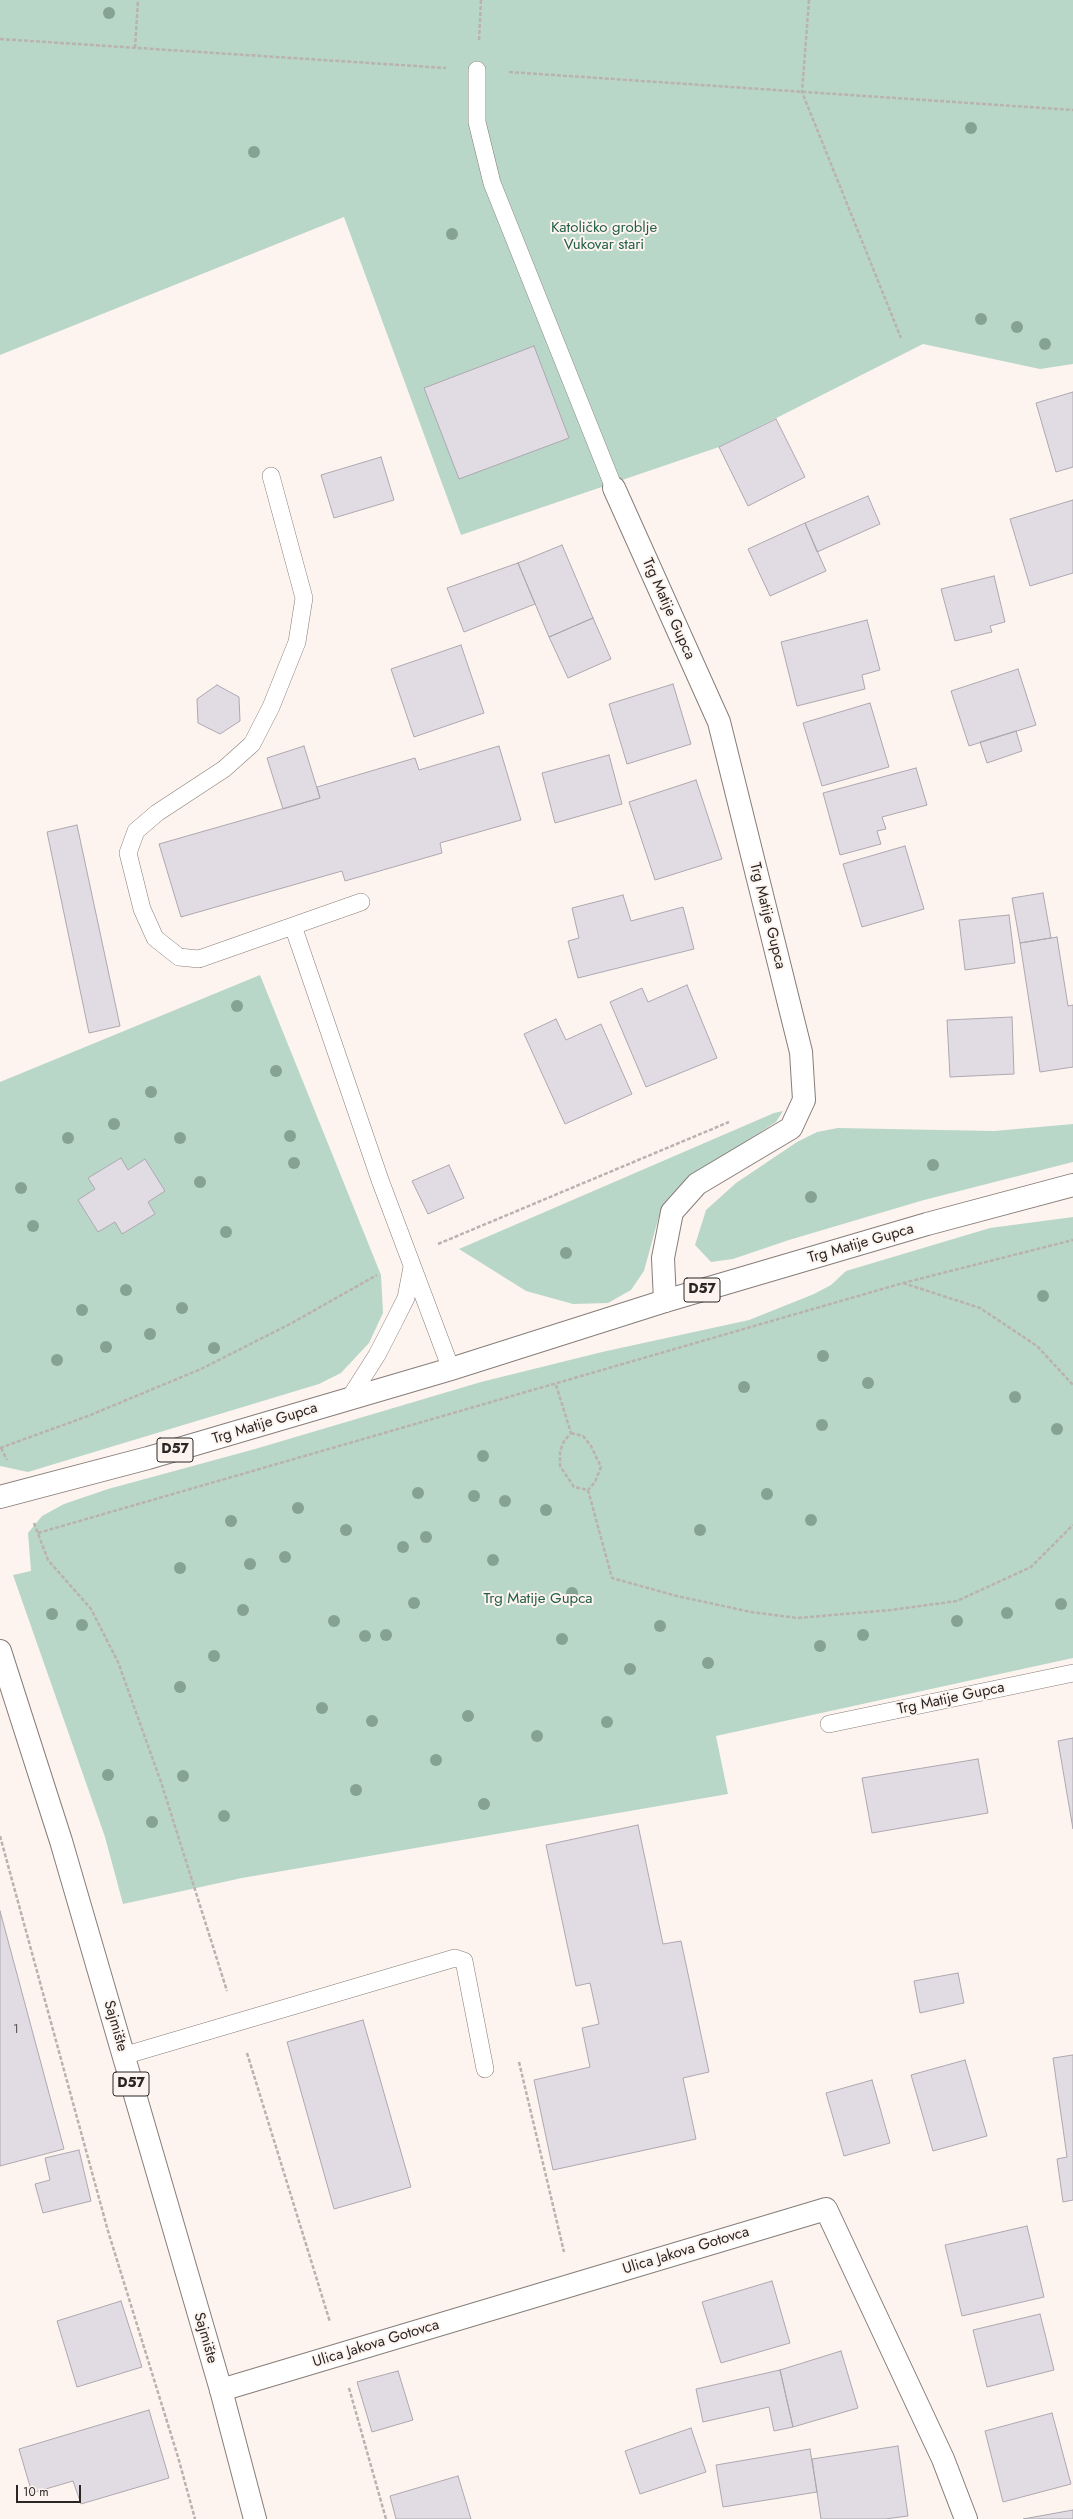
<!DOCTYPE html>
<html>
<head>
<meta charset="utf-8">
<style>
  body { margin:0 }
  #map { position:relative; width:1073px; height:2519px; overflow:hidden; background:#fef4ef; font-family:Jost,sans-serif }
  canvas { display:block }
  .scale { position:absolute; left:16px; top:2485px; width:65px; height:18px; box-sizing:border-box; border:2px solid #292624; border-top:0; padding-left:5px; font-size:12px; line-height:14px; white-space:nowrap; color:#292624; -webkit-text-stroke:3px #fef4ef; paint-order:stroke }
</style>
</head>
<body>
<div id="map">
<canvas width="1073" height="2519"></canvas>
<div class="scale">10 m</div>
</div>
<script>
const ctx = document.querySelector('canvas').getContext('2d');
ctx.lineJoin = 'round';
function fillPath(path, color) {
  ctx.fillStyle = color;
  ctx.fill(path, 'evenodd');
}
function shape(rows) {
  const path = new Path2D();
  for (const r of rows) {
    path.moveTo(r[0], r[1]);
    for (let i = 2; i < r.length; i += 2) path.lineTo(r[i], r[i + 1]);
  }
  return path;
}
function strokePath(path, color, width, dash) {
  ctx.strokeStyle = color;
  ctx.lineWidth = width;
  ctx.lineCap = dash ? 'butt' : 'round';
  ctx.setLineDash(dash || []);
  ctx.stroke(path);
}
function write(font, color, halo, rows, align = 'center') {
  ctx.font = font + ' Jost,sans-serif';
  ctx.lineWidth = 4;
  ctx.setLineDash([]);
  ctx.textBaseline = 'middle';
  ctx.strokeStyle = halo;
  ctx.fillStyle = color;
  for (const [text, x, y, turn = 0] of rows) {
    ctx.save();
    ctx.translate(x, y);
    ctx.rotate((+turn || 0) * Math.PI / 180);
    ctx.textAlign = isNaN(turn) ? turn : align;
    if (halo) ctx.strokeText(text, 0, 0);
    ctx.fillText(text, 0, 0);
    ctx.restore();
  }
}
fillPath(shape([
  [0,0,1073,0,1073,364,1040,369,923,344,719,447,461,535,344,217,0,355],
  [260,975,381,1275,383,1313,369,1343,341,1373,319,1384,28,1472,0,1466,0,1082],
  [783,1111,776,1122,704,1169,674,1194,659,1216,644,1271,631,1290,608,1303,573,1304,526,1291,459,1249,774,1113],
  [1073,1124,1073,1162,924,1200,789,1240,733,1259,711,1262,695,1245,706,1210,736,1183,797,1142,817,1132,838,1128,994,1131],
  [1073,1217,1073,1658,716,1736,728,1794,242,1878,123,1904,105,1837,13,1575,31,1571,28,1533,42,1516,64,1504,108,1489,255,1449,481,1382,602,1352,749,1320,814,1294,831,1285,846,1271,990,1228]
]), '#b9d7c8');
const building = shape([
  [534,346,569,438,459,479,424,388,534,346],
  [1073,392,1073,467,1056,472,1036,403,1073,392],
  [776,419,805,477,748,506,719,447,776,419],
  [381,457,394,500,334,518,321,475,381,457],
  [868,496,880,524,817,552,805,523,868,496],
  [1073,500,1073,573,1030,586,1010,519,1073,500],
  [805,523,826,571,770,596,748,549,805,523],
  [562,545,593,618,549,637,518,563,562,545],
  [518,563,535,604,464,632,447,588,518,563],
  [994,576,1005,622,990,626,992,632,955,641,941,589,994,576],
  [593,618,611,659,568,678,549,637,593,618],
  [867,620,880,670,862,675,865,689,797,706,781,642,867,620],
  [461,645,484,713,414,737,391,669,461,645],
  [1018,669,1036,725,969,746,951,691,1018,669],
  [673,684,691,744,627,764,609,704,673,684],
  [217,685,239,697,240,721,220,734,198,723,197,699,217,685],
  [870,703,889,767,822,786,803,723,870,703],
  [1016,731,1022,751,987,763,980,742,1016,731],
  [304,746,320,798,283,809,267,758,304,746],
  [499,746,521,820,440,843,442,853,345,881,342,871,181,917,159,844,320,798,317,787,415,758,419,770,499,746],
  [609,755,622,804,555,823,542,773,609,755],
  [916,768,927,805,882,817,886,829,877,831,881,844,840,855,823,793,916,768],
  [696,780,722,859,655,880,629,802,696,780],
  [77,825,120,1026,89,1033,47,832,77,825],
  [905,846,924,909,862,927,843,864,905,846],
  [1043,893,1051,938,1020,943,1012,898,1043,893],
  [623,895,631,921,683,907,694,949,578,978,568,941,579,938,572,908,623,895],
  [1009,915,1015,963,965,970,959,920,1009,915],
  [1057,937,1068,1006,1073,1005,1073,1067,1040,1072,1020,943,1057,937],
  [687,985,717,1058,646,1087,610,1002,642,988,648,1002,687,985],
  [1012,1017,1014,1074,950,1077,947,1020,1012,1017],
  [556,1019,566,1040,601,1024,632,1094,565,1124,524,1034,556,1019],
  [121,1158,128,1170,145,1159,165,1191,148,1202,155,1214,122,1234,115,1222,98,1232,78,1200,95,1189,88,1178,121,1158],
  [449,1165,464,1198,428,1214,412,1181,449,1165],
  [1073,1738,1073,1829,1058,1741,1073,1738],
  [978,1759,988,1813,872,1833,862,1778,978,1759],
  [638,1825,663,1944,681,1941,709,2072,683,2078,696,2139,553,2170,534,2080,590,2067,582,2028,599,2024,590,1983,576,1986,546,1845,638,1825],
  [0,1911,64,2149,0,2166,0,1911],
  [958,1973,964,2003,920,2013,914,1981,958,1973],
  [363,2020,411,2187,334,2209,287,2042,363,2020],
  [1073,2055,1073,2200,1063,2202,1057,2159,1067,2157,1053,2058,1073,2055],
  [965,2060,987,2136,933,2151,911,2075,965,2060],
  [872,2080,890,2143,844,2156,826,2093,872,2080],
  [79,2150,91,2201,43,2213,35,2184,50,2180,45,2158,79,2150],
  [1027,2226,1044,2297,962,2316,945,2245,1027,2226],
  [772,2281,790,2343,721,2363,702,2302,772,2281],
  [121,2301,142,2367,77,2387,57,2321,121,2301],
  [1040,2314,1054,2370,987,2387,973,2330,1040,2314],
  [841,2351,858,2408,793,2427,780,2370,841,2351],
  [780,2370,793,2427,774,2431,769,2407,703,2422,696,2389,780,2370],
  [398,2371,413,2420,372,2432,357,2382,398,2371],
  [149,2410,169,2478,81,2504,73,2481,32,2493,19,2449,149,2410],
  [1052,2413,1071,2484,1003,2502,985,2431,1052,2413],
  [691,2428,706,2472,640,2494,625,2451,691,2428],
  [898,2446,908,2516,885,2519,821,2519,812,2459,898,2446],
  [810,2449,817,2492,723,2507,716,2465,810,2449],
  [458,2476,471,2519,396,2519,390,2496,458,2476],
  [1073,2510,1073,2519,1023,2519,1073,2510]
]);
fillPath(building, '#e1dce4');
strokePath(building, '#ada8b0', 1);
const service = shape([
  [477,70,477,122,492,183,614,488],
  [271,476,304,598,297,642,271,707,252,744,224,769,157,813,136,831,128,853,142,909,155,938,179,957,199,959,361,902],
  [293,926,380,1180,451,1369],
  [349,1399,377,1355,395,1320,406,1298,412,1267],
  [829,1724,1073,1673],
  [123,2056,455,1958,464,1961,485,2069]
]);
const minor = shape([
  [614,488,719,722,801,1052,804,1100,791,1128,697,1184,672,1212,663,1258,665,1301],
  [221,2390,826,2209,943,2459,966,2519]
]);
const primary = shape([
  [0,1497,148,1458,451,1369,665,1301,927,1224,1073,1185],
  [0,1651,61,1841,221,2390,255,2519]
]);
strokePath(service, '#867d79', 18);
strokePath(minor, '#867d79', 24);
strokePath(primary, '#867d79', 24);
strokePath(shape([
  [809,0,802,92,901,338],
  [0,39,446,68],
  [479,40,481,0],
  [135,48,138,0],
  [509,72,1073,110],
  [438,1244,729,1122],
  [903,1283,980,1308,1037,1346,1073,1385],
  [556,1385,571,1433,564,1441,560,1451,560,1466,574,1487,588,1490,612,1578,677,1596,751,1612,797,1618,891,1610,957,1601,1031,1567,1073,1525],
  [571,1433,583,1436,591,1446,601,1467,595,1482,588,1490],
  [0,1448,88,1416,201,1369,290,1324,377,1275],
  [1,1448,7,1460],
  [34,1523,48,1560,91,1609,118,1662,161,1782,227,1991],
  [38,1533,903,1283,1073,1240],
  [0,1836,108,2231,178,2457,195,2519],
  [247,2053,330,2322],
  [519,2062,564,2252],
  [349,2388,386,2519]
]), '#bab2ae', 2.5, [4, 2]);
strokePath(service, '#fff', 17);
strokePath(minor, '#fff', 22);
strokePath(primary, '#fff', 22);
ctx.fillStyle = '#85a293';
for (const [x, y] of [
  [109,13],
  [971,128],
  [254,152],
  [452,234],
  [981,319],
  [1017,327],
  [1045,344],
  [237,1006],
  [276,1071],
  [151,1092],
  [114,1124],
  [290,1136],
  [68,1138],
  [180,1138],
  [294,1163],
  [933,1165],
  [200,1182],
  [21,1188],
  [811,1197],
  [33,1226],
  [226,1232],
  [566,1253],
  [126,1290],
  [1043,1296],
  [182,1308],
  [82,1310],
  [150,1334],
  [106,1347],
  [214,1348],
  [823,1356],
  [57,1360],
  [868,1383],
  [744,1387],
  [1015,1397],
  [822,1425],
  [1057,1429],
  [483,1456],
  [418,1493],
  [767,1494],
  [474,1496],
  [505,1501],
  [298,1508],
  [546,1510],
  [811,1520],
  [231,1521],
  [346,1530],
  [700,1530],
  [426,1537],
  [403,1547],
  [285,1557],
  [493,1560],
  [250,1564],
  [180,1568],
  [572,1593],
  [414,1603],
  [1061,1604],
  [243,1610],
  [1007,1613],
  [52,1614],
  [334,1621],
  [957,1621],
  [82,1625],
  [660,1626],
  [386,1635],
  [863,1635],
  [365,1636],
  [562,1639],
  [820,1646],
  [214,1656],
  [708,1663],
  [630,1669],
  [180,1687],
  [322,1708],
  [468,1716],
  [372,1721],
  [607,1722],
  [537,1736],
  [436,1760],
  [108,1775],
  [183,1776],
  [356,1790],
  [484,1804],
  [224,1816],
  [152,1822]
]) {
  ctx.beginPath();
  ctx.arc(x, y, 6, 0, 2 * Math.PI);
  ctx.fill();
}
write('13px', '#575454', null, [
  ["1",16,2030]
]);
for (const [x, y, w] of [
  [702,1290,36],
  [175,1450,36],
  [131,2084,36]
]) {
  const box = new Path2D();
  box.roundRect(x - w / 2, y - 12, w, 24, 3);
  ctx.fillStyle = '#fef4ef';
  ctx.fill(box);
  strokePath(box, '#292624', 1);
}
write('bold 14px', '#292624', null, [
  ["D57",702,1290],
  ["D57",175,1450],
  ["D57",131,2084]
]);
write('15px', '#225f48', '#fef4ef', [
  ["Katoličko groblje",604,228],
  ["Vukovar stari",604,245],
  ["Trg Matije Gupca",538,1599]
]);
write('15px', '#292624', '#fef4ef', [
  ["Trg Matije Gupca",668,609,66],
  ["Trg Matije Gupca",767,916,76],
  ["Trg Matije Gupca",861,1244,-16],
  ["Trg Matije Gupca",265,1424,-17],
  ["Trg Matije Gupca",951,1699,-12],
  ["Sajmište",115,2026,74],
  ["Ulica Jakova Gotovca",686,2251,-17],
  ["Sajmište",205,2338,74],
  ["Ulica Jakova Gotovca",376,2344,-17]
]);
</script>
</body>
</html>
